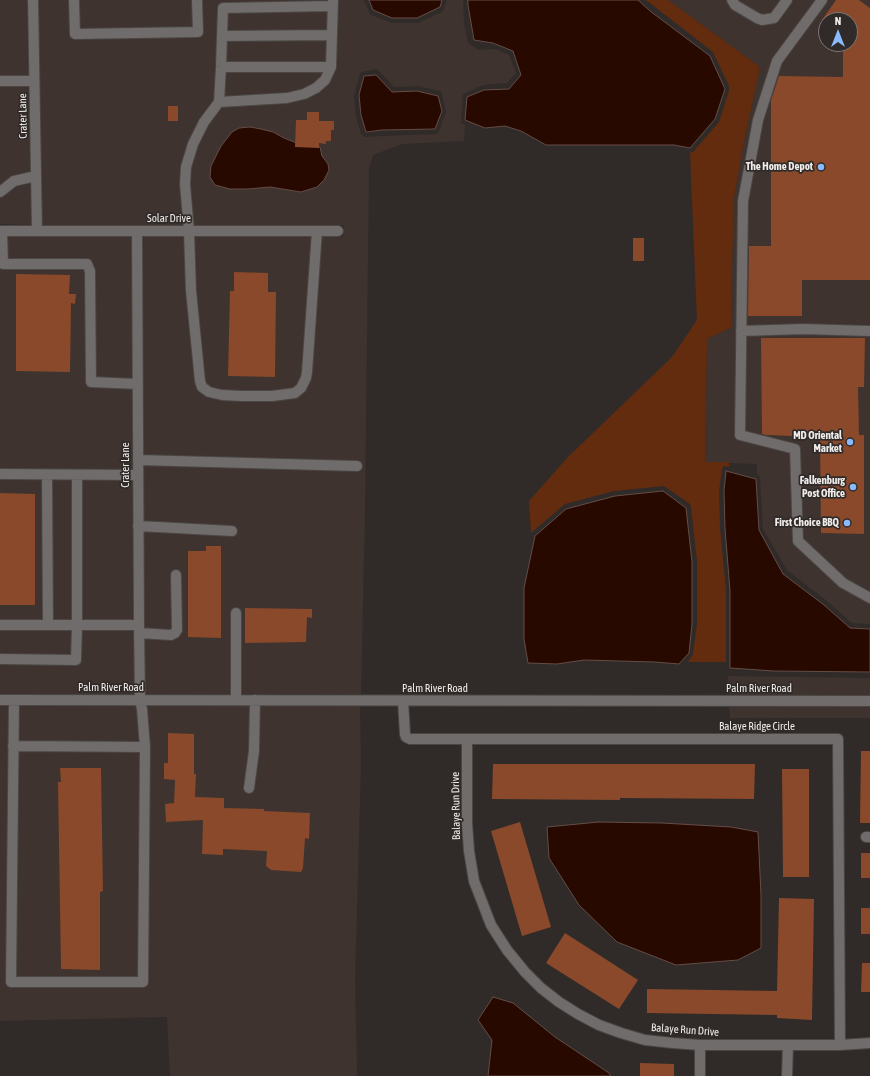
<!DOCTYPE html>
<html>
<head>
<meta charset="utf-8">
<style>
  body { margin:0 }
  #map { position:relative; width:870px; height:1076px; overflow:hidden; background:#302b29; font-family:"Asap Condensed",sans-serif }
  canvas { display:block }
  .north { position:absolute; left:818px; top:12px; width:40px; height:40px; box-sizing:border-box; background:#302b29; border:1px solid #7c7876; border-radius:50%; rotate:0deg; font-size:11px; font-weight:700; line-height:16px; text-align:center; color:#efecea }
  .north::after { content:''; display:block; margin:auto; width:14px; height:18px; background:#89bafc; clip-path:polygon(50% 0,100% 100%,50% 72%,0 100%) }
</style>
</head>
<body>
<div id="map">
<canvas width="870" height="1076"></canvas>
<div class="north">N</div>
</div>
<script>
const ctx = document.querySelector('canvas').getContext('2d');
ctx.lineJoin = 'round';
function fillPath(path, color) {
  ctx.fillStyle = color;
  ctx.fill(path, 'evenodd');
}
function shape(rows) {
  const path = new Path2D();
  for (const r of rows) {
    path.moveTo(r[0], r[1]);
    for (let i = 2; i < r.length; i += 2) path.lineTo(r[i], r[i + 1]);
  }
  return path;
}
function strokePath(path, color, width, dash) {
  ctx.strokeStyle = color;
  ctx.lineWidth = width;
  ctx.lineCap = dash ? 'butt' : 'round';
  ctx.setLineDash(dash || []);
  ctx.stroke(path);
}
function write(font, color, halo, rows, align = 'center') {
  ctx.font = font + ' "Asap Condensed",sans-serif';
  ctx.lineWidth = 3.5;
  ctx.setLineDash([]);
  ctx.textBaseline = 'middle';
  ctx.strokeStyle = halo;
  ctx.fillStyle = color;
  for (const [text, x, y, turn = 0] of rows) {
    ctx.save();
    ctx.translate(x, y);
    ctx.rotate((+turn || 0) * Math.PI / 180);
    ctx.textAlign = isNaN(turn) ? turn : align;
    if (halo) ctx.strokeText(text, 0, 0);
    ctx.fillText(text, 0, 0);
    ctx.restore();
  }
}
fillPath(shape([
  [0,0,27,0,31,225,0,224],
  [38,0,364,0,369,12,371,15,392,23,418,23,442,12,444,9,447,0,463,0,464,22,468,43,479,50,495,49,509,55,516,73,507,83,483,85,463,94,461,119,461,123,465,125,464,141,402,144,373,155,369,169,365,511,361,694,145,694,144,625,143,237,343,237,344,225,42,225],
  [375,69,378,70,394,87,418,86,440,91,442,94,446,112,438,134,383,136,366,137,363,136,361,134,356,117,354,96,360,73,362,72],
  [273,132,284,138,304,146,322,156,328,164,301,192,270,187,248,189],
  [668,0,870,0,870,624,852,623,827,601,787,570,763,529,760,478,759,475,757,474,757,464,705,462,707,339,732,327,731,298,734,198,743,146,760,67],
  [826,20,850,20,850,44,826,44],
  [0,237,132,237,133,625,135,694,0,694],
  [728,676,870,678,870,695,729,695],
  [0,706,360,706,361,766,355,978,357,1076,170,1076,167,1017,0,1021],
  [729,707,870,707,870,718,730,718]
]), '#3e332e');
fillPath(shape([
  [646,0,668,0,760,67,743,146,734,198,731,298,732,327,707,339,705,462,729,462,729,467,724,466,722,469,719,491,720,528,726,591,726,662,688,662,693,654,697,624,697,561,691,507,690,504,664,486,614,491,565,504,531,533,529,501,567,458,672,357,697,320,690,153,693,152,719,122,729,91,729,86,713,52]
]), '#642c0e');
const water = shape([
  [369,0,442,0,440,7,417,18,392,18,373,10,369,0],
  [468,0,638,0,650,11,710,56,725,89,715,119,690,148,674,145,546,145,521,131,505,126,485,128,465,120,467,97,484,90,509,89,521,75,513,51,493,43,474,40,468,5,468,0],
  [376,75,392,92,417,91,438,96,442,111,435,129,382,130,366,132,361,115,359,95,364,76,376,75],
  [250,127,261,129,273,132,284,138,304,146,320,147,322,156,328,164,329,170,324,180,317,187,301,192,270,187,248,189,230,189,215,185,210,177,211,166,221,146,232,132,239,128,250,127],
  [726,471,756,479,759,530,783,574,824,605,850,628,870,629,870,672,774,671,730,668,730,591,725,528,724,491,726,471],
  [663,491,686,508,692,562,692,624,689,653,679,664,655,662,584,660,557,664,528,663,524,639,524,588,535,536,566,509,615,496,663,491],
  [599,822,662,823,731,827,758,832,761,895,761,948,738,960,676,965,617,942,579,905,549,858,547,827,599,822],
  [493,997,513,1003,555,1037,609,1073,611,1076,488,1076,492,1040,478,1020,493,997]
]);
fillPath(water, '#280900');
strokePath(water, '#644d46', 1);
fillPath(shape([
  [836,0,859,0,870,8,870,280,802,280,802,316,748,316,749,246,771,246,771,100,779,76,843,77,843,44,850,44,850,20,822,20],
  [168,106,178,106,178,121,168,121],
  [307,112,319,112,319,121,334,121,334,130,331,130,331,141,326,141,326,144,319,143,319,148,295,147,296,120,307,120],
  [633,238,644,238,644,261,633,261],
  [234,272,268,273,268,292,276,292,275,377,228,376,230,291,234,291],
  [16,274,70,275,69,294,76,294,75,304,71,303,70,372,16,371],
  [761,338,865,338,864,387,858,387,859,435,864,435,864,534,821,533,820,437,766,435,762,434],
  [0,493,35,494,35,605,0,605],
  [206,546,221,546,221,638,188,637,188,551,206,551],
  [245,608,312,609,312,618,307,617,306,642,245,643],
  [168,733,194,734,194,774,196,774,195,797,224,798,224,808,264,809,264,811,310,813,309,839,305,838,303,868,301,872,271,870,266,866,267,851,223,849,223,855,202,854,203,820,166,822,165,804,174,803,175,780,164,779,164,763,168,763],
  [861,751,870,751,870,823,860,823],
  [493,764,755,764,754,799,620,798,620,800,492,799],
  [60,768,101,768,103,891,100,892,100,970,61,969,58,782,61,782],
  [782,769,809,769,809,877,783,877],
  [520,822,551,927,522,936,491,831],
  [861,853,870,853,870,878,861,878],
  [779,898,814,899,812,1020,777,1018,777,1015,647,1013,647,989,777,991],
  [861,908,870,908,870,934,861,934],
  [565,933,638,980,619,1009,546,963],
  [862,963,870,963,870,992,861,992],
  [640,1063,674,1064,674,1076,640,1076]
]), '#89492a');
const minor = shape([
  [33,0,37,231],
  [74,0,75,34,198,32,197,0],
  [732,0,735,5,757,18,762,20,774,18,787,0],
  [822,0,777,61,758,120,743,201,740,435,795,449,798,541,843,583,870,598],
  [222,36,332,35],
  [221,67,331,67],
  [0,81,34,81],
  [219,102,221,67,223,8,332,6],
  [0,192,14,181,36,176],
  [0,231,338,231],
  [2,231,3,264,87,264,90,271,91,382,138,384],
  [317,231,307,372,306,378,301,388,295,393,272,396,241,396,222,395,209,392,202,387,200,381,191,291,189,231,185,184,186,167,193,144,204,122,219,102,287,98,304,94,316,88,325,80,331,67,333,0],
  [741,331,803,329,870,331],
  [138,460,357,466],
  [0,474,138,475],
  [47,475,48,625],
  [138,526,232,531],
  [236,613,236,700],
  [0,625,139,625],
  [139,633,171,635,175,633,177,630,176,575],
  [0,659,76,660,77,625,77,475],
  [0,700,870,701],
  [14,700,11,982,143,982,145,747,142,709,140,700,139,625,137,231],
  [403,701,405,734,406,737,410,739,838,739,840,1045],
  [467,739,467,823,469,851,474,881,491,925,507,950,525,972,541,988,559,1002,578,1014,599,1025,621,1033,645,1040,673,1043,700,1045,840,1045,870,1043],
  [13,746,145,747],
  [249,788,254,751,255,700],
  [866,837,870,837],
  [700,1045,700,1076],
  [787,1076,788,1045]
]);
strokePath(minor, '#4b4644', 12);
strokePath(minor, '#6f6c6b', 10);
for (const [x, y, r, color] of [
  [821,167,4,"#89bafc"],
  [850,442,4,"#89bafc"],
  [853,487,4,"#89bafc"],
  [847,523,4,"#89bafc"]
]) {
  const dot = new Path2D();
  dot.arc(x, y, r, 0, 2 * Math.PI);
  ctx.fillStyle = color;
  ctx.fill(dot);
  strokePath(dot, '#302b29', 1.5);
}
write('11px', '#efecea', '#302b29', [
  ["Crater Lane",23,116,-91],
  ["Solar Drive",169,219],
  ["Crater Lane",126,465,-90],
  ["Palm River Road",111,688],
  ["Palm River Road",435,689],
  ["Palm River Road",759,689],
  ["Balaye Ridge Circle",757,727],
  ["Balaye Run Drive",456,806,-91],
  ["Balaye Run Drive",685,1030,4]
]);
write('bold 11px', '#efecea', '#302b29', [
  ["The Home Depot",813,167],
  ["MD Oriental",842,436],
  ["Market",842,449],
  ["Falkenburg",845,481],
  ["Post Office",845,494],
  ["First Choice BBQ",839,523]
], 'right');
</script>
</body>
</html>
